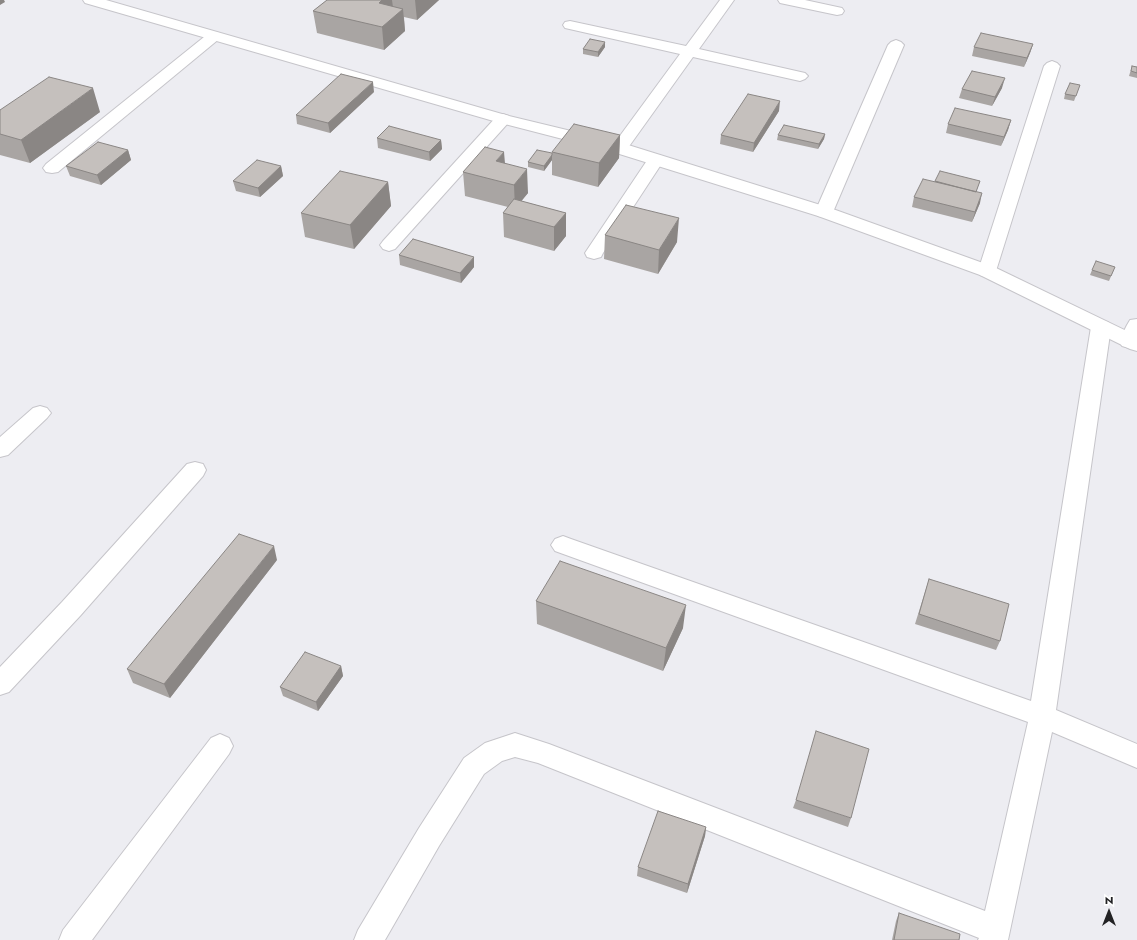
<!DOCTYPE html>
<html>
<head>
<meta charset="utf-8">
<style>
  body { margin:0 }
  #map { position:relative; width:1137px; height:940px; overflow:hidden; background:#ededf2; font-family:Jost,sans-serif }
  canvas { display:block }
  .north { position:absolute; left:1089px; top:892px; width:40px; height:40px; -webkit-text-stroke:3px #fff; paint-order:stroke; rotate:0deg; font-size:11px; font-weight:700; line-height:16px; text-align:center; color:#222224 }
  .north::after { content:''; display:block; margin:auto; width:14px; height:18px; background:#222224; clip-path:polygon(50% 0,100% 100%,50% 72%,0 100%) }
</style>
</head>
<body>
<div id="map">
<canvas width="1137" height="940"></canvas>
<div class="north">N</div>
</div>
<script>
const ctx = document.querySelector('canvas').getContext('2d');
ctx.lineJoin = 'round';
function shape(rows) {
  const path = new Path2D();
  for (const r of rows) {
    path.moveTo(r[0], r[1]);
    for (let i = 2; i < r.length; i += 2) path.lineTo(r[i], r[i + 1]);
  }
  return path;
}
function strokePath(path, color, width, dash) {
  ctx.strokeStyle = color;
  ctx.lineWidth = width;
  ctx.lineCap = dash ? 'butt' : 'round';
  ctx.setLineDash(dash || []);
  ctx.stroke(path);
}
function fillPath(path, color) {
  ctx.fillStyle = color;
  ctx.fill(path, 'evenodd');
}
const street = shape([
  [720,0,734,0,699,49,805,73,808,76,805,79,800,81,693,57,625,152,619,153,613,152,611,148,680,54,565,28,563,25,565,22,570,21,686,46,720,0],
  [778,0,805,0,842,8,844,11,842,14,837,15,780,3,778,0],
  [214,32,219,33,221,36,219,39,58,172,52,173,46,172,43,168,46,164,209,33,214,32],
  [896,40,901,42,904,45,833,212,830,216,824,217,818,216,815,212,888,45,891,42,896,40],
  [1052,61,1057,63,1060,66,996,271,994,275,987,277,980,275,978,271,1044,66,1047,63,1052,61],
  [503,114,509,116,511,119,509,122,395,249,389,251,383,249,380,245,383,241,497,116,503,114],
  [656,155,662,156,664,160,603,253,601,257,594,259,587,257,585,253,650,156,656,155],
  [1137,319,1137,344,1129,348,1122,346,1119,341,1127,325,1130,320,1137,319],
  [1101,321,1108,322,1111,327,1056,710,1137,744,1137,768,1052,732,1008,940,978,940,979,938,538,763,515,757,502,761,484,774,439,846,385,940,354,940,358,930,419,828,464,758,485,743,515,733,549,744,985,911,1028,722,555,551,551,545,555,539,563,536,571,539,1031,701,1091,327,1094,322,1101,321],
  [40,406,47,408,51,413,47,418,8,455,0,457,0,437,33,408,40,406],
  [195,462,203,464,206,470,203,476,80,616,9,692,0,695,0,667,62,602,187,464,195,462],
  [220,734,229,738,233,746,229,754,92,940,59,940,63,930,211,738,220,734]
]);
const secondary = shape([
  [83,0,106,0,509,116,625,144,830,208,994,267,1137,336,1137,351,1130,349,980,275,818,216,613,152,497,122,85,3,83,0]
]);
strokePath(street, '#c6c5ca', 2);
strokePath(secondary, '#c6c5ca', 2);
fillPath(street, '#fff');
fillPath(secondary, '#fff');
fillPath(shape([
  [327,0,439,0,417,20,404,17,405,31,384,50,317,33,313,11],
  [1033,44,1030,53,1024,67,972,56,974,47],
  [605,47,598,57,583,54,583,49],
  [1132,66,1137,67,1137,78,1129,76],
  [1080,85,1074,101,1064,99,1065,94],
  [1002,88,992,106,959,98,962,89],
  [374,92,330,133,297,124,296,115],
  [0,110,100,112,30,163,0,155],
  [779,111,753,152,720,144,721,135],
  [1011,120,1008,130,1001,146,946,133,948,124],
  [825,134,824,139,818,149,777,140,778,135],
  [620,135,619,158,598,187,552,175,552,160,544,171,528,167,528,162,552,153,552,152],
  [377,138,441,140,442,149,430,161,378,148],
  [128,150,131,160,101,185,70,176,66,166],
  [505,163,528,193,521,201,566,213,566,236,554,251,504,237,503,213,508,207,465,196,463,172],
  [281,166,283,176,260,197,236,191,233,181],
  [935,181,980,181,976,192,980,203,972,222,912,207,914,197],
  [388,182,391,206,354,249,305,237,301,213],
  [605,235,677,242,658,274,604,259],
  [399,255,474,267,461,283,400,265],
  [1115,267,1109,281,1090,275,1092,270],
  [277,560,170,698,133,683,127,669],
  [929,579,1000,641,996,650,915,624],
  [536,601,683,628,663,671,537,624],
  [341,666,343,676,318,711,283,696,280,687],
  [796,800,851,818,848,827,793,808],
  [706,827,705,836,687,893,637,876,638,867],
  [899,913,959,940,892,940,896,921]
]), '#a9a5a3');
fillPath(shape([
  [0,0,4,0,5,2,0,5],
  [382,0,392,0,394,15,379,3],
  [415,0,439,0,417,20],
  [403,9,405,31,384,50,382,27],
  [605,42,605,47,598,57,598,52],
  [1033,44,1030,53,1024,67,1027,58],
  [1005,78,1002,88,992,106,995,97],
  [373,82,374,92,330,133,328,123],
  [93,88,100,112,30,163,21,140],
  [780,101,779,111,753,152,754,143],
  [1011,120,1008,130,1001,146,1004,137],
  [825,134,824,139,818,149,819,144],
  [620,135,619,158,598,187,599,163],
  [441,140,442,149,430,161,429,152],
  [128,150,131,160,101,185,97,175],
  [504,152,506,175,496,161],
  [552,155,552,160,544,171,544,166],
  [281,166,283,176,260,197,258,188],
  [527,169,528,193,515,209,514,185],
  [388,182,391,206,354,249,350,225],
  [982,193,980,203,972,222,975,212],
  [566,213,566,236,554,251,554,227],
  [679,218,677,242,658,274,659,250],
  [474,257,474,267,461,283,460,273],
  [274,546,277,560,170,698,164,684],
  [686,605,683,628,663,671,666,648],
  [341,666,343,676,318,711,316,702],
  [706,827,705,836,687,893,688,884]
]), '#8a8684');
const building = shape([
  [327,0,382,0,379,3,403,9,382,27,313,11,327,0],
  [981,33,1033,44,1027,58,974,47,981,33],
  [590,39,605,42,598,52,583,49,590,39],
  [1132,66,1137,67,1137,73,1131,71,1132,66],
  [972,71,1005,78,995,97,962,89,972,71],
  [341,74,373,82,328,123,296,115,341,74],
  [49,77,93,88,21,140,0,134,0,110,49,77],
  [1070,83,1080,85,1076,96,1065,94,1070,83],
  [748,94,780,101,754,143,721,135,748,94],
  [955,108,1011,120,1004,137,948,124,955,108],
  [574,124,620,135,599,163,552,152,574,124],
  [784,125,825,134,819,144,778,135,784,125],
  [389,126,441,140,429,152,377,138,389,126],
  [98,142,128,150,97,175,66,166,98,142],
  [485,147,504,152,496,161,527,169,514,185,463,172,485,147],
  [537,150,552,153,552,155,544,166,528,162,537,150],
  [257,160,281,166,258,188,233,181,257,160],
  [340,171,388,182,350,225,301,213,340,171],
  [940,171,980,181,976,192,935,181,940,171],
  [923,179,982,193,975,212,914,197,923,179],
  [514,199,566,213,554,227,503,213,514,199],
  [626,205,679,218,659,250,605,235,626,205],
  [413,239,474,257,460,273,399,255,413,239],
  [1096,261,1115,267,1111,276,1092,270,1096,261],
  [239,534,274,546,164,684,127,669,239,534],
  [560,561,686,605,666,648,536,601,560,561],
  [929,579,1009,604,1000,641,919,614,929,579],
  [305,652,341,666,316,702,280,687,305,652],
  [816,731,869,749,851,818,796,800,816,731],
  [658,811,706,827,688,884,638,867,658,811],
  [899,913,960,934,959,940,894,940,899,913]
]);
fillPath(building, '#c5c0bd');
strokePath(building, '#8a8684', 1);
</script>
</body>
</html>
